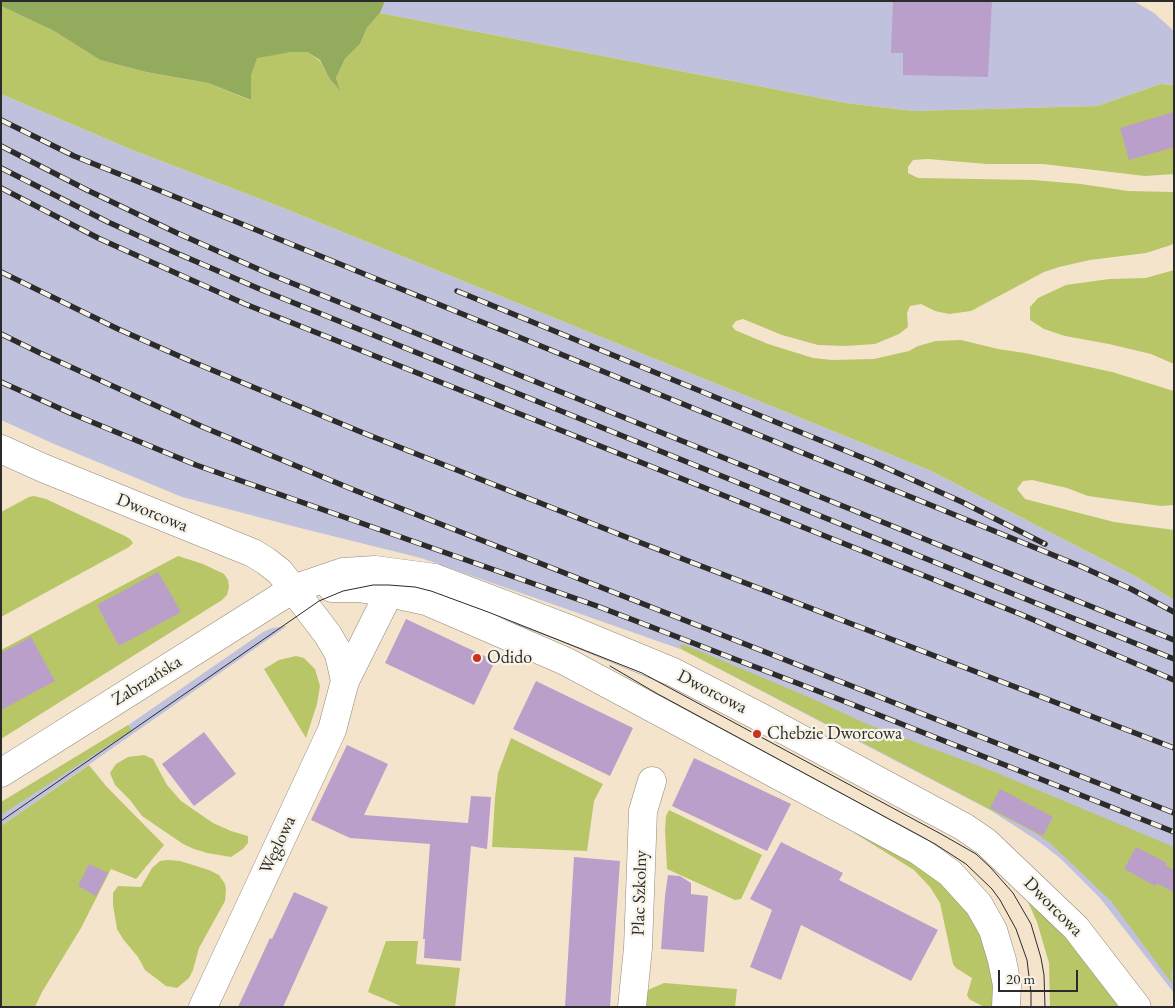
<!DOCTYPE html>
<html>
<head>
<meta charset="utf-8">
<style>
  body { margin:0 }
  #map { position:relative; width:1175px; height:1008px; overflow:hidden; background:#f5e4cc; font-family:"EB Garamond",serif }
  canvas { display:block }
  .frame { position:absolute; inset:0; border:2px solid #2b2b2b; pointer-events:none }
  .scale { position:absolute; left:998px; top:970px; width:80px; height:22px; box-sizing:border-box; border:2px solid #2b2b2b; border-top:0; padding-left:6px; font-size:15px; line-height:18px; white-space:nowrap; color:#2b2b2b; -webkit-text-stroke:4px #f7f3e8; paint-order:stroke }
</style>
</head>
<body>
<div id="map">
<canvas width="1175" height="1008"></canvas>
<div class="frame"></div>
<div class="scale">20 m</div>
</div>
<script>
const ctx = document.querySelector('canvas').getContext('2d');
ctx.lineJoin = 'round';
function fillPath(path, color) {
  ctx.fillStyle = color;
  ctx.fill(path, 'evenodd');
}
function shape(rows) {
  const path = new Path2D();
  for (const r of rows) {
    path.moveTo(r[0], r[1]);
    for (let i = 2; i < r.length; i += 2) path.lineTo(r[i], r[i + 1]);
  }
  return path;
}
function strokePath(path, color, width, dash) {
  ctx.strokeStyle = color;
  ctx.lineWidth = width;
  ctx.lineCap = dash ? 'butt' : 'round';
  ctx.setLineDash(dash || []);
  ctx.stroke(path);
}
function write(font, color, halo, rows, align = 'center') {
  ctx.font = font + ' "EB Garamond",serif';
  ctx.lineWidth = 4.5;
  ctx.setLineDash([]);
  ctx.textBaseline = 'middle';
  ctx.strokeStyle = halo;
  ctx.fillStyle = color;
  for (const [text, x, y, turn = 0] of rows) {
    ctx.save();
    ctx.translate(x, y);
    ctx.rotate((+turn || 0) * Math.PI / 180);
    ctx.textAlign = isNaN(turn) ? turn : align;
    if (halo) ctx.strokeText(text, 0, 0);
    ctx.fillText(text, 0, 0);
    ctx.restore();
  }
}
fillPath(shape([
  [385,1,1134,1,1154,13,1174,31,1174,85,1161,84,1097,106,913,111,846,103,380,13],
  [1,94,130,149,281,207,929,470,1137,577,1174,600,1174,993,1100,898,1060,858,1038,841,990,810,683,650,421,558,300,528,182,497,54,444,1,420],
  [287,626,243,657,1,826,1,813,263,632,272,628]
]), '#c0c2dd');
fillPath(shape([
  [1,6,54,31,100,60,146,72,208,83,250,100,251,76,257,57,292,52,307,52,320,61,329,78,339,90,336,78,345,59,360,44,367,28,380,13,846,103,913,111,1097,106,1161,84,1174,85,1174,174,1145,176,1043,164,987,164,928,159,913,160,908,167,908,173,918,178,1033,180,1081,184,1128,191,1174,192,1174,243,1171,245,1146,253,1090,260,1059,267,1044,272,971,311,949,314,935,311,921,304,910,306,907,313,908,327,899,334,875,344,846,346,818,345,782,335,743,319,736,321,732,326,735,330,768,344,813,358,832,360,874,359,909,351,918,346,936,341,961,340,998,349,1025,353,1112,372,1174,391,1174,505,1161,506,1088,496,1067,488,1032,480,1023,481,1017,489,1025,499,1114,522,1174,530,1174,600,1137,577,929,470,281,207,130,149,1,94],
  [1174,270,1174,364,1151,354,1109,344,1065,336,1044,329,1030,320,1030,307,1038,298,1066,285,1109,279,1146,278],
  [34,496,46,499,125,536,130,539,133,543,129,547,1,617,1,512,29,497],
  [178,556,203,564,224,574,228,580,229,587,227,595,222,600,1,739,1,650],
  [679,645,685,645,740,668,811,698,867,724,995,772,1174,847,1174,963,1171,975,1173,985,1111,901,1050,843,1037,834,873,748,683,650],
  [296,656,304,658,315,669,320,686,317,704,306,738,264,669,279,660],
  [128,725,132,730,1,815,1,802],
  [511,738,603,784,594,801,587,851,492,847,495,798,498,773],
  [144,755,153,759,167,785,181,801,213,823,231,831,248,836,248,843,243,849,231,857,207,853,194,849,183,844,142,816,130,800,115,785,110,773,116,764,128,757],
  [89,765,106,786,164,845,136,879,111,869,81,928,42,992,35,1007,1,1007,1,826],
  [669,810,762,855,741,899,735,900,667,869,665,830,666,816],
  [837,818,896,846,959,898,981,936,992,972,994,1007,984,1007,969,999,967,995,972,978,956,968,953,964,940,903,930,887,914,870,856,834],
  [168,860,180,861,209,870,219,875,225,884,226,890,225,901,199,948,193,970,189,978,177,988,166,986,145,970,138,957,123,939,117,929,113,905,113,893,118,886,141,887,152,868,160,861],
  [1003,870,1057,926,1119,1007,1050,1007,1049,963,1037,922,1028,902],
  [386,941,418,941,416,964,460,968,455,1007,403,1007,368,992],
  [664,983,737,989,735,1007,645,1007,643,999,648,990]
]), '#b8c668');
fillPath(shape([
  [1,1,385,1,380,13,367,28,360,44,345,59,336,78,340,91,329,78,320,60,307,52,292,52,257,58,251,76,251,100,208,83,146,72,100,60,54,31,1,6]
]), '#92ab5c');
fillPath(shape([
  [893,1,992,1,988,77,903,75,903,53,891,53],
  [1174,112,1174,147,1129,160,1120,128],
  [158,572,181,612,119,646,97,605],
  [406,619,495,661,474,705,385,663],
  [31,637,55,681,1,710,1,653],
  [536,681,633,728,610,776,513,729],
  [204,732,236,774,194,806,162,764],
  [347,745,388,764,364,815,468,823,471,796,491,797,487,849,471,846,461,961,424,958,425,939,423,939,430,844,350,838,311,820],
  [694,758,791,804,767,851,672,806],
  [1000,789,1053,817,1043,836,990,808],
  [781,842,843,873,839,880,938,930,911,981,801,925,781,980,750,967,772,910,750,899],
  [1136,847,1167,863,1165,865,1174,870,1174,892,1156,883,1155,886,1124,869],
  [574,857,620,861,610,1007,565,1007],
  [89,864,108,873,96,896,78,886],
  [668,875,680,876,691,883,691,894,708,896,704,952,661,949,665,896],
  [294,892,328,907,283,1007,238,1007,270,938,272,939]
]), '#ba9fca');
const minor = shape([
  [1,449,43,468,253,553,266,561,280,572,328,635,339,654,345,681],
  [203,1007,332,730,345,681,389,593,389,585,386,576,382,574],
  [632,1007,638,948,643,811,652,781]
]);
const major = shape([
  [332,588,359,588,389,593,426,601,565,661,919,851,950,873,979,905,993,930,1002,960,1007,985,1006,1007],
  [1,773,293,589,343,572,375,570,435,578,564,627,673,672,760,717,964,827,986,842,1076,928,1137,1007]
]);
strokePath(minor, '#90887c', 29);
strokePath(major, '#90887c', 29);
strokePath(minor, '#fff', 28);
strokePath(major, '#fff', 28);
strokePath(shape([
  [610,666,656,693,935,844,966,864,992,889,1000,900,1016,929,1027,960,1031,993,1031,1007],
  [1,821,319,601,343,591,373,585,389,585,415,587,431,591,488,612,642,673,941,834,976,854,990,867,1013,893,1031,924,1041,958,1044,975,1045,1007]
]), '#2b2b2b', 1);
const rail = shape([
  [1,120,74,156,129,178,1080,566,1131,589,1174,612],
  [1,146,87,190,177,233,267,273,1174,640],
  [1,168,108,222,174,252,262,290,1174,659],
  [1,188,100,239,245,304,1020,614,1174,680],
  [1,272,118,329,188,360,361,432,631,539,1174,748],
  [457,291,873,462,962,502,1045,544],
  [1,334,40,353,203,427,354,490,1174,813],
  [1,382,70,413,196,465,597,606,841,700,1174,832]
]);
strokePath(rail, '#2b2b2b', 5.5);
strokePath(rail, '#f7f3e8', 4, [11]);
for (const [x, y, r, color] of [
  [477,658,5,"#c8321e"],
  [757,734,5,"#c8321e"]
]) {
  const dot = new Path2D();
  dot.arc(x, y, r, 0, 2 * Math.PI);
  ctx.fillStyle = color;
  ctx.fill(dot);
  strokePath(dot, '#f7f3e8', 2);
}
write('18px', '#2b2b2b', '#f7f3e8', [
  ["Dworcowa",152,513,22],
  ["Zabrzańska",147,681,-32],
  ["Dworcowa",712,692,27],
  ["Węglowa",278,845,-65],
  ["Plac Szkolny",640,893,-88],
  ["Dworcowa",1053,907,45]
]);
write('18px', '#2b2b2b', '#f7f3e8', [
  ["Odido",487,658],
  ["Chebzie Dworcowa",767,734]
], 'left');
</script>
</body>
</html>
